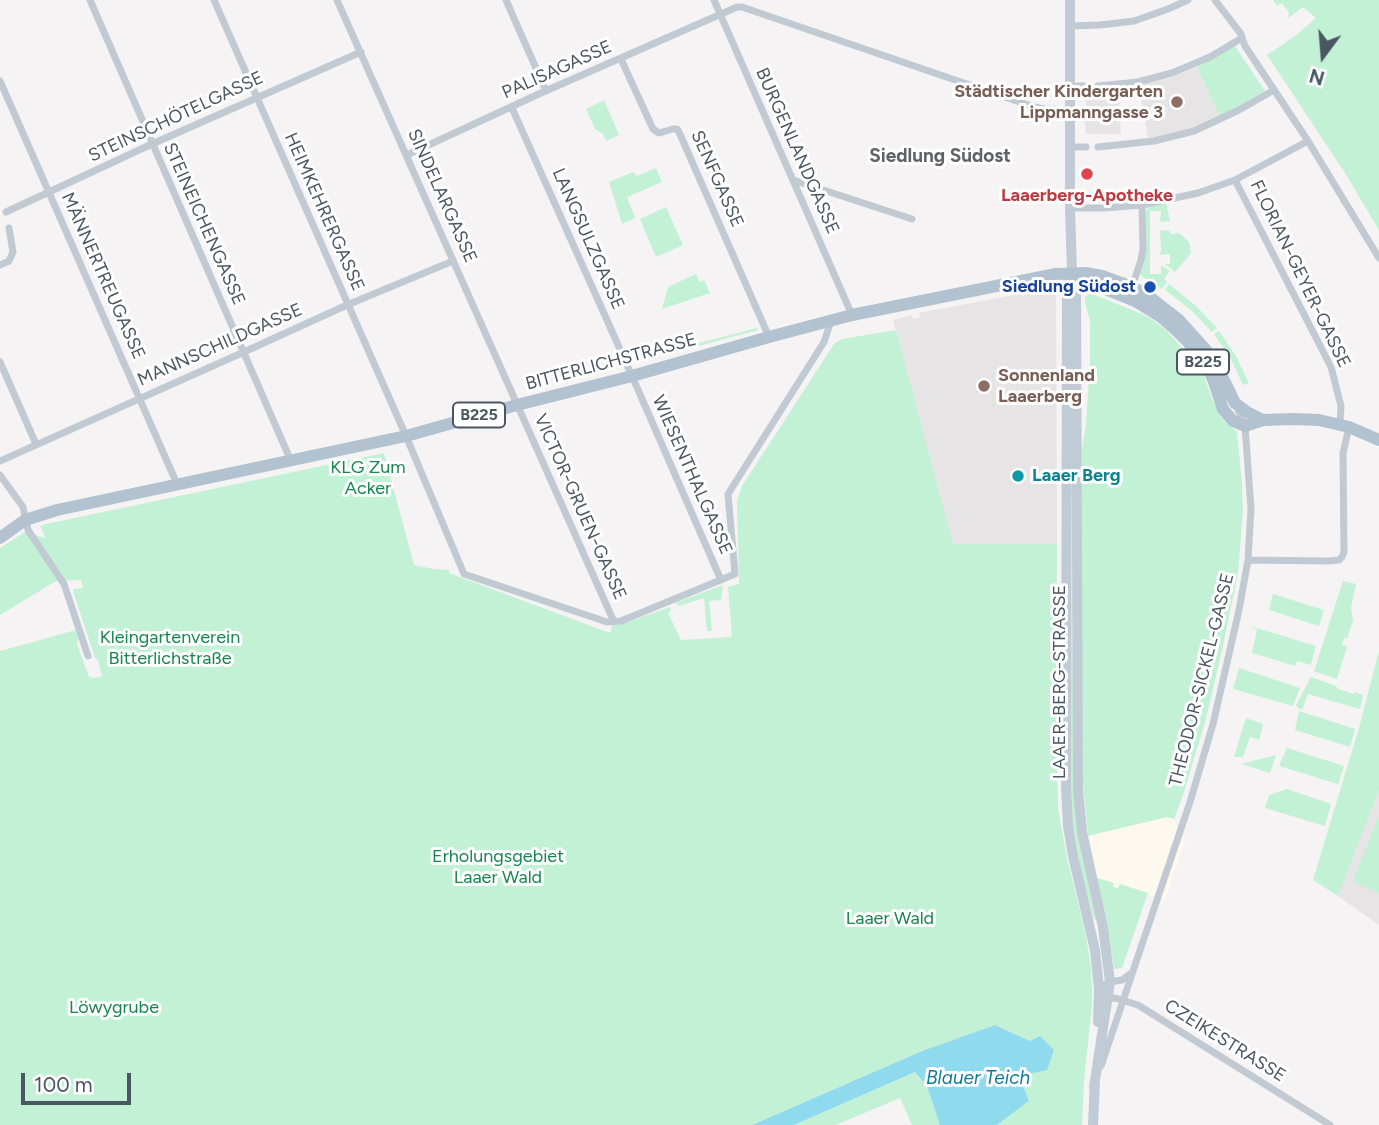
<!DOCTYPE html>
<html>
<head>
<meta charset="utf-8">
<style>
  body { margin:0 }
  #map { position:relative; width:1379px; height:1125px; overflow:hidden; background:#f5f3f3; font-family:Figtree,sans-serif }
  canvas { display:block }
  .north { position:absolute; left:1288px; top:21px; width:70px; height:70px; -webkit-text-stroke:5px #fff; paint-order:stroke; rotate:196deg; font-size:19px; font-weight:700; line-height:28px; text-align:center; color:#4a5661 }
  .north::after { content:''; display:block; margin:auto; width:24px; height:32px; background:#4a5661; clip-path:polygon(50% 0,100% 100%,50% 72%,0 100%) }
  .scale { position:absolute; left:21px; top:1073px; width:110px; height:32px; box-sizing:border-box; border:4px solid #4a5661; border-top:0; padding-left:9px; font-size:21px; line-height:24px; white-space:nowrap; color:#4a5661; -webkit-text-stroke:5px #fff; paint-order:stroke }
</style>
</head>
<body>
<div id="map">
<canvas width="1379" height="1125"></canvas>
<div class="north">N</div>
<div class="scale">100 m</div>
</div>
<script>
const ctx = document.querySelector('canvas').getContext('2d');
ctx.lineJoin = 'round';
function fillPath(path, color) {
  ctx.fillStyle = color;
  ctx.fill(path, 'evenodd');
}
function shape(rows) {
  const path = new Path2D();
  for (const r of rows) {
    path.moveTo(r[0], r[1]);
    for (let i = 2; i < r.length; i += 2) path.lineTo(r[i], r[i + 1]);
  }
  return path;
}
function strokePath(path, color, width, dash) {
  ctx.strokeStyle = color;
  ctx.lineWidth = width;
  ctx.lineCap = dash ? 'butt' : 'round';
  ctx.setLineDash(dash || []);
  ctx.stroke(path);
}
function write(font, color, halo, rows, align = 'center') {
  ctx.font = font + ' Figtree,sans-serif';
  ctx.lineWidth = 6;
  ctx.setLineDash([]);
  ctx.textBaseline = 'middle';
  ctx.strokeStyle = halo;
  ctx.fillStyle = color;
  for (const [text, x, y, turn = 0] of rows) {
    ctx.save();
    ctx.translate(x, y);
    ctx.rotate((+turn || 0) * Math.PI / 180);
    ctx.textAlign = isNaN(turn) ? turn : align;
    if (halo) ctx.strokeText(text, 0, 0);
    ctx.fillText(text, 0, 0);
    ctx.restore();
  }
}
fillPath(shape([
  [1167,817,1174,819,1185,842,1165,900,1120,885,1118,889,1112,887,1097,878,1088,836]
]), '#fdf9ef');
fillPath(shape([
  [1197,67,1220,117,1191,128,1148,139,1139,85,1170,78],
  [1119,98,1121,134,1086,134,1084,109,1086,109,1086,99],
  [1051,288,1056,291,1057,544,953,545,893,320,912,315,913,319,920,318,919,313],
  [1379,791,1379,925,1338,896]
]), '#e6e4e5');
fillPath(shape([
  [1273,0,1379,0,1379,230,1345,173,1267,55,1295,36,1316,18,1303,7,1287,19,1289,14,1288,11,1282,3,1277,6],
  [1235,46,1265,91,1220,117,1197,67],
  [604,100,619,135,606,141,603,134,595,129,586,109],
  [656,168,662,182,627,197,635,218,622,224,609,182,633,172,637,176],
  [1166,202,1170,221,1160,222,1161,211,1150,211,1150,274,1161,274,1161,265,1170,271,1164,279,1167,282,1162,289,1140,275,1144,261,1146,211,1149,206],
  [666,207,683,245,656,257,640,219],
  [1160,230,1170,231,1171,234,1179,233,1189,242,1191,253,1175,272,1165,264,1170,264,1170,254,1159,255,1161,252],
  [696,274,700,282,704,280,710,293,662,309,668,287],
  [1169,284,1196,306,1217,328,1212,332,1190,309,1165,290],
  [1088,294,1092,294,1142,314,1153,320,1167,331,1193,360,1204,376,1213,402,1216,404,1220,414,1225,422,1237,432,1242,484,1243,512,1238,573,1223,646,1206,719,1184,792,1174,819,1167,817,1088,836,1083,783,1081,519,1082,450,1086,424,1090,362,1090,321,1085,303,1085,298],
  [757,328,758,330,669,354,668,351],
  [896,330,953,544,1057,544,1056,737,1058,808,1067,858,1085,931,1091,967,1092,987,1092,1005,1084,1081,1082,1125,997,1125,1029,1101,1022,1083,1028,1074,1030,1041,995,1025,922,1051,752,1125,0,1125,0,651,76,630,79,638,77,644,89,677,95,678,102,676,98,660,95,658,73,591,74,589,83,588,81,580,56,581,0,615,0,548,25,532,46,538,40,526,46,524,384,453,414,565,434,569,449,570,449,573,610,633,612,626,625,623,670,607,671,611,668,613,681,640,732,637,728,587,739,584,737,501,742,486,834,344,842,339],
  [1219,331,1236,356,1249,383,1243,385,1230,357,1214,334],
  [1072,561,1074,793,1097,922,1093,917,1080,865,1072,820,1070,795],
  [1343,581,1356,584,1351,608,1353,620,1347,639,1344,638,1342,645,1347,647,1337,679,1314,671],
  [723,585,721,600,709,601,712,631,707,631,704,598,679,606,675,603],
  [1273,594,1324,610,1319,626,1269,610],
  [1250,626,1316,646,1311,665,1297,661,1295,666,1252,653,1257,630],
  [1379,651,1379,791,1338,896,1313,880,1359,728],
  [1239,668,1300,688,1293,706,1233,689],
  [1311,677,1336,686,1338,689,1353,694,1355,692,1363,695,1360,709,1308,694,1302,710,1298,708,1296,705],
  [1299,711,1355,729,1350,747,1295,730],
  [1246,718,1263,724,1259,740,1250,737,1243,757,1234,757],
  [1287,748,1344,766,1338,784,1279,766],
  [1276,755,1270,773,1241,764],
  [1287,789,1331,804,1325,826,1265,808,1269,795],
  [1378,817,1379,818,1379,893,1353,881],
  [1097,878,1114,883,1113,887,1118,888,1120,884,1148,893,1122,968,1114,969,1108,926],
  [915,1072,927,1086,940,1125,912,1125,900,1098,836,1125,794,1125]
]), '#c3f1d5');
fillPath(shape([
  [995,1025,1030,1041,1040,1036,1054,1050,1047,1070,1028,1074,1022,1083,1029,1101,997,1125,940,1125,927,1086,915,1072,794,1125,752,1125,922,1051]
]), '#90daee');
strokePath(shape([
  [90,0,291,461],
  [214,0,406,436,464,574,607,622,621,621,735,574,728,494,824,342,831,321],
  [337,0,614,622],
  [506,0,546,91],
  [714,0,852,315],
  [1215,0,1241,34,1245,46,1308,141,1379,258],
  [1070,26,1100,25,1134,21,1168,9,1188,0],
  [621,59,653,129,659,133,673,129,677,129,679,132,769,337],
  [0,81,177,484],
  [1070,86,1086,86],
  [1098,86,1138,82,1172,73,1210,57,1242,38],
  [512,108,632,376,721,580],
  [1070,147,1086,147],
  [1098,147,1154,141,1194,131,1239,110,1274,90],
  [407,155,541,93,737,7,742,7,1034,107,1044,109,1070,110],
  [793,180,912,219],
  [1235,180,1331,367,1341,406,1340,424],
  [1070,208,1104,208,1142,205,1198,193,1235,180,1308,141],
  [6,212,152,144,361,52],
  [0,265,9,261,13,252,9,228],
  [1132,287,1141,260,1143,249,1142,205],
  [0,362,36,444],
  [0,461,244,352,347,305,453,261],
  [0,475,23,507,28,530,64,584,88,656],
  [1248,560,1328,561,1339,560,1342,557,1344,552,1343,453,1349,427],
  [1106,984,1110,982,1122,980,1130,974],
  [1103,999,1115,998,1138,1005,1330,1125],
  [1101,1066,1190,802,1213,724,1239,610,1248,560,1251,509,1245,426,1236,405]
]), '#c1cad2', 7);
strokePath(shape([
  [1070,0,1070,208,1072,273,1076,291,1078,790,1082,832,1103,927,1110,982,1094,1087],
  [1072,273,1067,288,1066,786,1068,826,1073,856,1095,950,1099,989,1098,1022],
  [1093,1125,1095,1080]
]), '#c1cbd6', 10);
strokePath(shape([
  [1076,275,1100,287,1135,301,1161,317,1176,330,1188,342,1208,368,1214,382,1223,409,1233,421,1245,426,1263,420,1293,419,1319,420,1349,427,1379,440],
  [0,538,25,520,57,510,406,436,517,405,632,376,769,337,852,315,1056,274,1086,273,1102,276,1132,287,1147,295,1179,320,1206,350,1216,364,1235,403,1247,412,1263,420]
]), '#b3c2d1', 12);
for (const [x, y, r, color] of [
  [1177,102,7,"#8d6e63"],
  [1087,174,7,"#e0444e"],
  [1150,287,7,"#1a4fb4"],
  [984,386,7,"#8d6e63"],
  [1018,476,7,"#0f9aa8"]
]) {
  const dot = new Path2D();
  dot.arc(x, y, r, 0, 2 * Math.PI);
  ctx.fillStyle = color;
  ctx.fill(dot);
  strokePath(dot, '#fff', 2.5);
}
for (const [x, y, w] of [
  [1203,362,52],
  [479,415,52]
]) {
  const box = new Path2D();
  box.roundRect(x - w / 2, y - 12.5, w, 25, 5);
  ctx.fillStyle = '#fff';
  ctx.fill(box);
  strokePath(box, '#4a5661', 2);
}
write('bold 16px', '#4a5661', null, [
  ["B225",1203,362],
  ["B225",479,415]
]);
write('18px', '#4a5661', '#fff', [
  ["PALISAGASSE",557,70,-24],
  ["STEINSCHÖTELGASSE",176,117,-25],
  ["BURGENLANDGASSE",797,151,66],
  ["SENFGASSE",717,179,66],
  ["SINDELARGASSE",442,196,66],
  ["HEIMKEHRERGASSE",324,212,66],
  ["STEINEICHENGASSE",204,224,66],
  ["LANGSULZGASSE",588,239,66],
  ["FLORIAN-GEYER-GASSE",1300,274,64],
  ["MÄNNERTREUGASSE",103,276,66],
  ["MANNSCHILDGASSE",220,345,-24],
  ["BITTERLICHSTRASSE",611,362,-15],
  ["WIESENTHALGASSE",692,475,66],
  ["VICTOR-GRUEN-GASSE",580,507,66],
  ["THEODOR-SICKEL-GASSE",1202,680,-76],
  ["LAAER-BERG-STRASSE",1060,682,-90],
  ["CZEIKESTRASSE",1225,1041,32]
]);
write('bold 18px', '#785e54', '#fff', [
  ["Städtischer Kindergarten",1163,92],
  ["Lippmanngasse 3",1163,113],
  ["Sonnenland",998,376,"left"],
  ["Laaerberg",998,397,"left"]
], 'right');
write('bold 18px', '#be3a42', '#fff', [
  ["Laaerberg-Apotheke",1087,196]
]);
write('bold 18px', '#164399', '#fff', [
  ["Siedlung Südost",1136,287]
], 'right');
write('18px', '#17864f', '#fff', [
  ["KLG Zum",368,468],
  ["Acker",368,489],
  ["Kleingartenverein",170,638],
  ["Bitterlichstraße",170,659],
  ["Erholungsgebiet",498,857],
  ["Laaer Wald",498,878],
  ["Laaer Wald",890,919],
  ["Löwygrube",114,1008]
]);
write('bold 18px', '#0d838f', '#fff', [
  ["Laaer Berg",1032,476]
], 'left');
write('bold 19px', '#5f6368', '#fff', [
  ["Siedlung Südost",940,156]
]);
write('italic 19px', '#0c7c9b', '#fff', [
  ["Blauer Teich",978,1078]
]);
</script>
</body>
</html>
